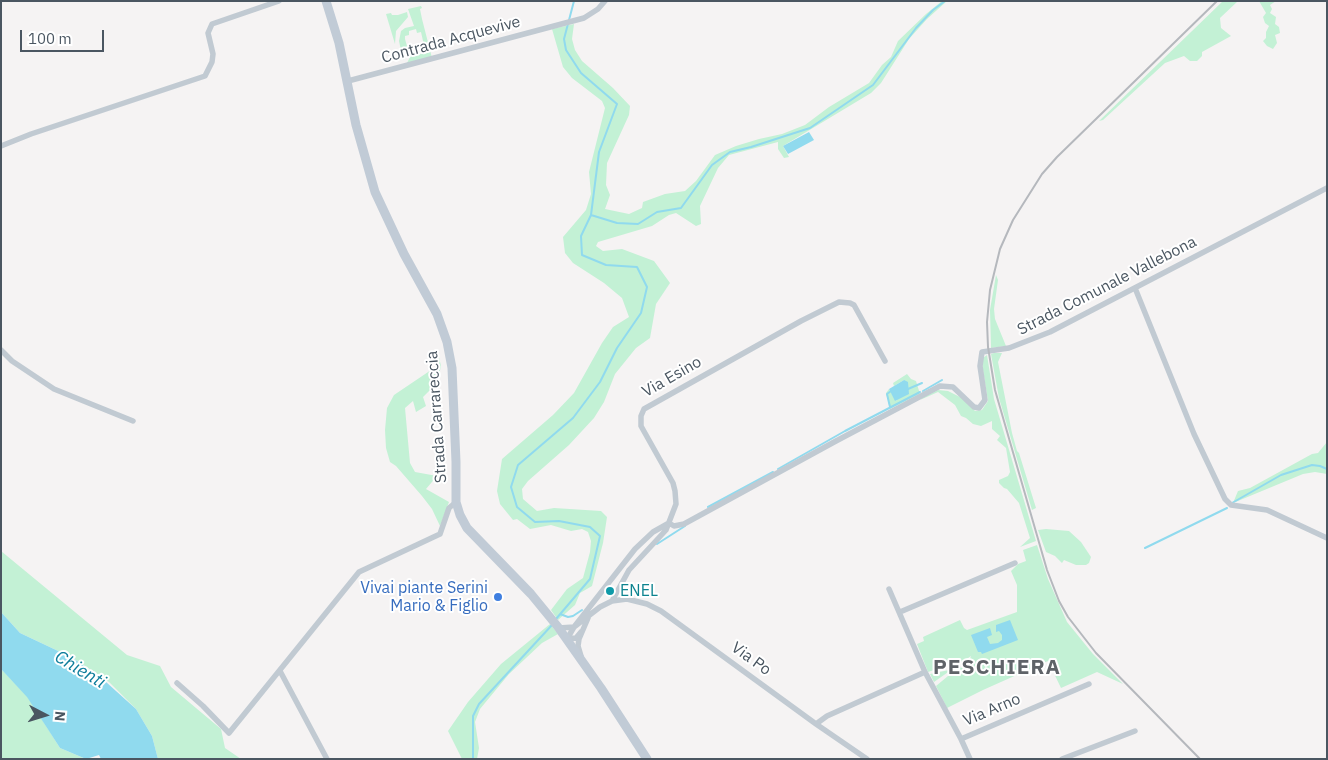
<!DOCTYPE html>
<html>
<head>
<meta charset="utf-8">
<style>
  body { margin:0 }
  #map { position:relative; width:1328px; height:760px; overflow:hidden; background:#f5f3f3; font-family:"IBM Plex Sans",sans-serif }
  canvas { display:block }
  .frame { position:absolute; inset:0; border:2px solid #4a5661; pointer-events:none }
  .north { position:absolute; left:20px; top:690px; width:50px; height:50px; -webkit-text-stroke:4px #fff; paint-order:stroke; rotate:95deg; font-size:14px; font-weight:700; line-height:20px; text-align:center; color:#4a5661 }
  .north::after { content:''; display:block; margin:auto; width:18px; height:22px; background:#4a5661; clip-path:polygon(50% 0,100% 100%,50% 72%,0 100%) }
  .scale { position:absolute; left:20px; top:30px; width:84px; height:22px; box-sizing:border-box; border:2px solid #4a5661; border-top:0; padding-left:6px; font-size:15px; line-height:18px; white-space:nowrap; color:#4a5661; -webkit-text-stroke:4px #fff; paint-order:stroke }
</style>
</head>
<body>
<div id="map">
<canvas width="1328" height="760"></canvas>
<div class="frame"></div>
<div class="north">N</div>
<div class="scale">100 m</div>
</div>
<script>
const ctx = document.querySelector('canvas').getContext('2d');
ctx.lineJoin = 'round';
function fillPath(path, color) {
  ctx.fillStyle = color;
  ctx.fill(path, 'evenodd');
}
function shape(rows) {
  const path = new Path2D();
  for (const r of rows) {
    path.moveTo(r[0], r[1]);
    for (let i = 2; i < r.length; i += 2) path.lineTo(r[i], r[i + 1]);
  }
  return path;
}
function strokePath(path, color, width, dash) {
  ctx.strokeStyle = color;
  ctx.lineWidth = width;
  ctx.lineCap = dash ? 'butt' : 'round';
  ctx.setLineDash(dash || []);
  ctx.stroke(path);
}
function write(font, color, halo, rows, align = 'center') {
  ctx.font = font + ' "IBM Plex Sans",sans-serif';
  ctx.lineWidth = 4;
  ctx.setLineDash([]);
  ctx.textBaseline = 'middle';
  ctx.strokeStyle = halo;
  ctx.fillStyle = color;
  for (const [text, x, y, turn = 0] of rows) {
    ctx.save();
    ctx.translate(x, y);
    ctx.rotate((+turn || 0) * Math.PI / 180);
    ctx.textAlign = isNaN(turn) ? turn : align;
    if (halo) ctx.strokeText(text, 0, 0);
    ctx.fillText(text, 0, 0);
    ctx.restore();
  }
}
fillPath(shape([
  [942,1,947,1,927,19,909,39,881,83,871,93,783,146,789,157,784,158,778,149,778,142,729,155,718,168,700,206,701,224,696,226,676,213,669,215,652,226,598,242,596,246,603,251,622,249,654,261,670,283,656,304,650,338,636,348,615,374,604,402,594,418,569,445,528,481,522,489,523,499,537,511,554,508,601,511,607,517,603,543,592,586,580,593,575,605,558,620,551,610,567,589,583,578,590,552,591,541,588,532,582,529,571,531,551,525,530,529,517,519,513,520,500,504,497,491,502,459,553,415,574,393,602,343,613,327,629,317,622,298,604,283,573,263,565,253,563,237,586,210,591,194,589,172,605,108,602,101,572,78,563,67,552,29,574,24,572,39,575,50,582,61,613,88,630,106,629,115,607,163,606,185,610,195,605,209,629,214,642,208,643,202,665,194,685,191,696,181,715,155,736,146,759,139,782,134,805,125,829,107,869,83,882,65,891,57,898,41,926,14],
  [1223,1,1238,1,1220,18,1221,28,1231,36,1202,52,1202,56,1197,61,1190,61,1184,56,1165,63,1103,120,1099,121],
  [1259,1,1276,1,1270,5,1272,9,1270,13,1276,17,1275,24,1279,27,1280,33,1275,35,1277,43,1273,49,1267,46,1263,41,1266,38,1266,32,1269,26,1265,23,1263,17,1266,13],
  [421,6,422,8,420,9,422,19,432,58,406,65,411,55,422,54,425,50,421,32,417,33,416,29,409,31,409,35,405,36,405,39,409,53,403,60,399,41,401,31,405,28,414,26,408,9],
  [407,12,408,17,396,31,395,44,386,14,391,13,392,15,398,15],
  [996,275,998,280,994,309,995,319,1006,346,991,348,990,310],
  [438,353,441,366,437,383,423,397,426,406,416,412,413,401,405,408,410,463,415,472,437,476,426,489,449,502,440,526,432,509,422,496,396,466,390,462,386,448,385,430,387,408,394,395,437,366],
  [994,353,1002,353,998,362,1012,433,1017,451,1019,453,1036,508,1032,510,999,398,991,354],
  [987,355,994,399,1036,541,1020,547,1030,538,1019,503,1007,489,1004,488,999,483,999,480,1008,476,1010,472,1006,448,997,440,1000,436,992,429,992,421,981,426,973,424,966,418,961,416,955,405,938,392,920,400,924,397,938,390,948,391,964,399,975,411,982,410,988,401,982,364,983,358],
  [907,374,911,379,916,381,920,394,890,409,886,393,889,389,896,401,904,380,894,386,893,383],
  [1327,442,1327,474,1315,472,1303,474,1233,503,1238,491,1250,488,1312,454,1318,453],
  [1046,529,1069,531,1081,542,1091,557,1089,563,1086,565,1076,565,1064,560,1062,563,1055,556,1046,552,1038,530],
  [1037,545,1048,579,1067,622,1093,654,1123,684,1097,672,1061,688,1048,661,983,690,947,708,936,686,960,666,961,668,969,662,971,656,934,682,930,674,949,670,950,666,945,665,943,667,928,672,917,644,924,641,923,637,960,620,964,628,967,630,1017,612,1017,585,1011,571,1018,564,1026,561,1023,550],
  [1,551,127,655,160,666,171,687,221,729,225,748,241,759,158,759,152,736,136,709,109,682,73,658,20,633,1,612],
  [550,624,558,634,542,643,509,674,480,709,475,722,479,748,477,759,462,759,448,731,468,702,501,664],
  [1,669,27,696,60,748,86,759,1,759]
]), '#c3f1d5');
fillPath(shape([
  [809,132,814,140,788,154,783,146],
  [904,380,908,382,909,394,895,401,889,389],
  [1,612,20,633,73,658,106,682,136,709,152,736,158,759,101,759,99,755,86,759,60,748,27,697,1,669],
  [1010,620,1018,640,982,654,981,652,978,652,971,635,990,628,992,635,987,637,990,644,998,643,1002,640,1002,635,999,631,996,632,996,625]
]), '#90daee');
strokePath(shape([
  [574,1,564,39,566,50,581,73,617,104,599,152,591,215],
  [908,389,922,383],
  [923,391,942,380],
  [890,407,887,394,891,391],
  [778,469,845,431,920,392],
  [1232,503,1281,475,1312,465,1320,466,1327,469],
  [708,507,773,472],
  [657,544,685,526],
  [1145,548,1227,508],
  [560,614,568,617,573,616,582,610],
  [556,619,590,579,600,536,590,527,559,521,535,522,517,507,511,487,518,465,573,418,600,382,617,348,641,313,647,287,637,267,606,265,582,255,581,236,591,215,617,223,638,224,657,212,681,208,712,165,730,152,751,147,810,128,873,85,916,28,933,10,945,1],
  [473,759,473,716,479,704,552,625]
]), '#90daee', 2);
strokePath(shape([
  [348,81,584,18,598,9,605,1],
  [1,146,31,134,205,76,212,62,213,54,208,33,212,24,279,1],
  [1135,288,1194,434,1225,499,1231,505,1267,510,1327,538],
  [1,350,12,361,54,389,133,421],
  [669,523,674,526,684,524,836,441,940,386,953,387,974,407,979,408,985,400,980,366,982,352,1009,348,1050,332,1327,188],
  [889,589,925,672,961,739,970,759],
  [612,601,629,570,666,530,676,504,675,491,673,483,641,426,641,416,644,409,801,321,839,302,850,303,854,305,885,361],
  [900,612,1015,563],
  [559,628,574,627,635,549,653,532,669,523],
  [581,632,576,638,567,639,574,627,600,607,612,601,627,599,647,604,661,611,816,724,867,759],
  [581,656,578,646,579,639,588,618],
  [280,671,327,759],
  [177,683,203,706,229,733,359,572,440,534,449,508,456,502],
  [816,724,827,716,925,672],
  [961,739,1089,684],
  [1062,759,1135,731]
]), '#c1cad2', 5.5);
strokePath(shape([
  [326,1,339,43,356,125,375,192,404,254,437,314,447,342,452,368,456,462,456,502,460,515,467,528,531,594,558,627,601,688,647,759]
]), '#c1cbd6', 9);
strokePath(shape([
  [1200,759,1096,653,1068,617,1059,601,1047,570,995,390,988,347,987,322,990,290,1000,249,1013,220,1042,174,1057,157,1217,1]
]), '#b5b8bd', 2);
for (const [x, y, r, color] of [
  [610,591,5,"#0f9aa8"],
  [498,597,5,"#3f7fe0"]
]) {
  const dot = new Path2D();
  dot.arc(x, y, r, 0, 2 * Math.PI);
  ctx.fillStyle = color;
  ctx.fill(dot);
  strokePath(dot, '#fff', 2);
}
write('16px', '#4a5661', '#fff', [
  ["Contrada Acquevive",451,40,-15],
  ["Strada Comunale Vallebona",1107,286,-27],
  ["Via Esino",672,377,-30],
  ["Strada Carrareccia",437,417,-94],
  ["Via Po",751,659,36],
  ["Via Arno",992,710,-23]
]);
write('16px', '#366cbe', '#fff', [
  ["Vivai piante Serini",488,588],
  ["Mario & Figlio",488,606]
], 'right');
write('16px', '#0d838f', '#fff', [
  ["ENEL",620,591]
], 'left');
write('italic 18px', '#0c7c9b', '#fff', [
  ["Chienti",80,670,31]
]);
ctx.letterSpacing = '1px';
write('bold 21px', '#5f6368', '#fff', [
  ["PESCHIERA",997,668]
]);
ctx.letterSpacing = '0px';
</script>
</body>
</html>
